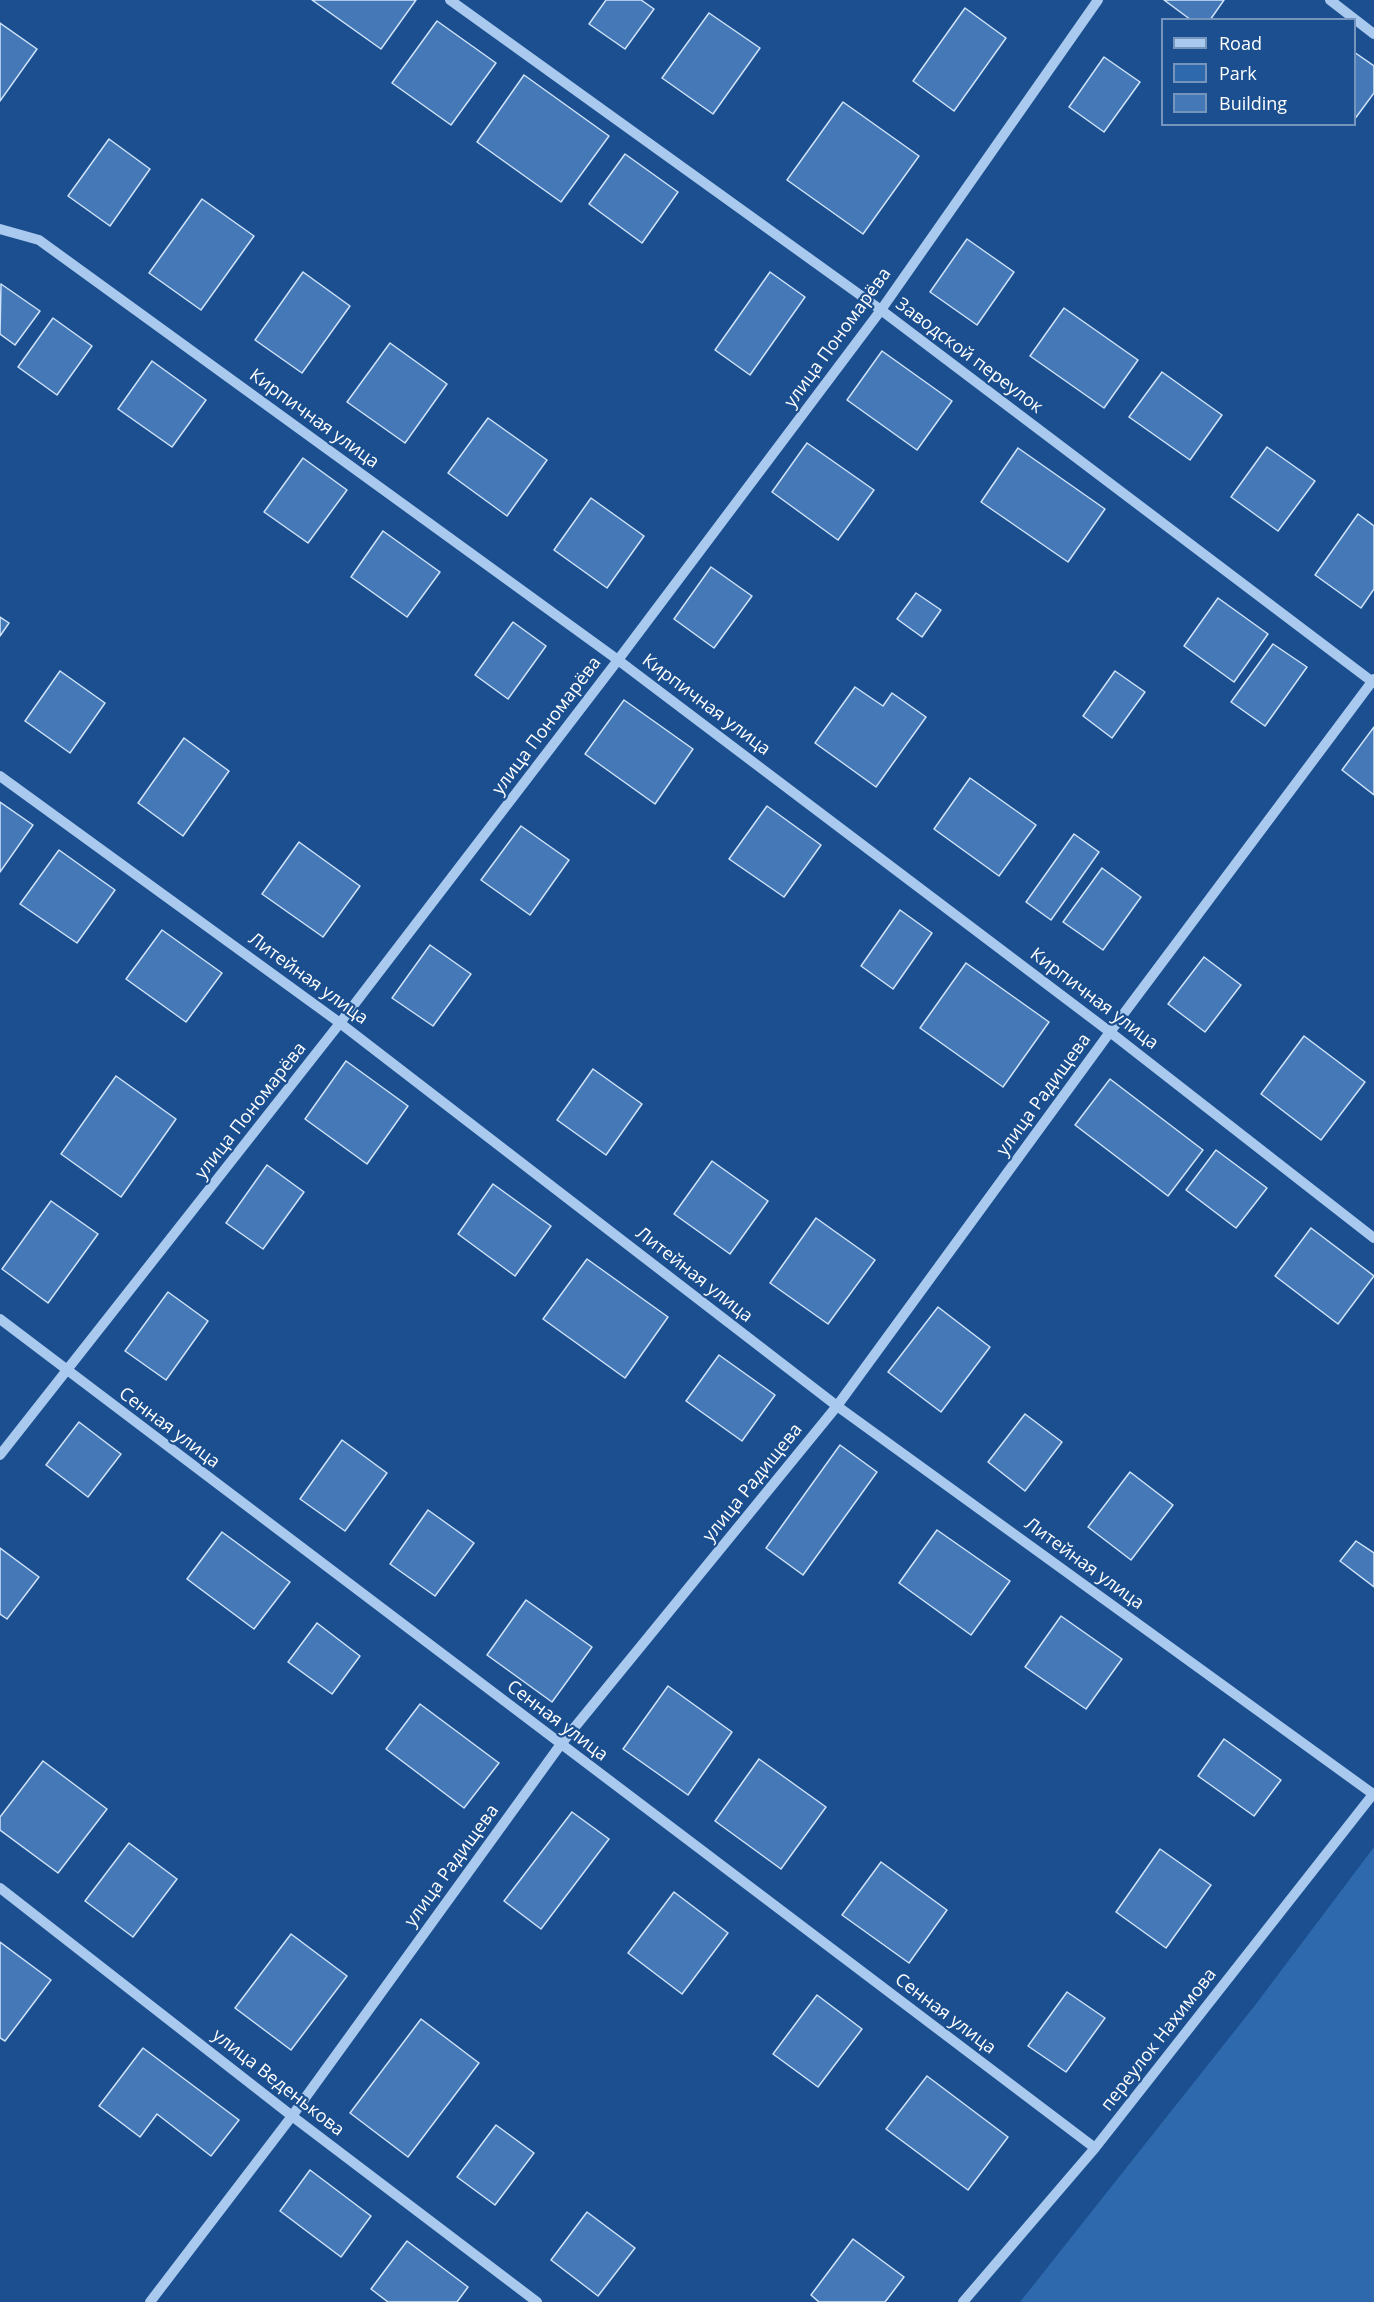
<!DOCTYPE html>
<html>
<head>
<meta charset="utf-8">
<style>
  body { margin:0 }
  #map { position:relative; width:1374px; height:2302px; overflow:hidden; background:#1b4f8f; font-family:"Open Sans",sans-serif }
  canvas { display:block }
  .legend { position:absolute; left:1161px; top:18px; width:195px; height:108px; box-sizing:border-box; background:#1b4f8f; border:2px solid #7695bc; margin:0; padding:8px 10px; list-style:none; font-size:18px; color:#fff }
  .legend li { display:flex; align-items:center; gap:12px; height:30px }
  .legend b { width:30px; border:2px solid #7695bc }
</style>
</head>
<body>
<div id="map">
<canvas width="1374" height="2302"></canvas>
<ul class="legend">
<li><b style="height:8px;background:#a9c9ee"></b>Road</li>
<li><b style="height:16px;background:#2e69ad"></b>Park</li>
<li><b style="height:16px;background:#4478b7"></b>Building</li>
</ul>
</div>
<script>
const ctx = document.querySelector('canvas').getContext('2d');
ctx.lineJoin = 'round';
function fillPath(path, color) {
  ctx.fillStyle = color;
  ctx.fill(path, 'evenodd');
}
function shape(rows) {
  const path = new Path2D();
  for (const r of rows) {
    path.moveTo(r[0], r[1]);
    for (let i = 2; i < r.length; i += 2) path.lineTo(r[i], r[i + 1]);
  }
  return path;
}
function strokePath(path, color, width, dash) {
  ctx.strokeStyle = color;
  ctx.lineWidth = width;
  ctx.lineCap = dash ? 'butt' : 'round';
  ctx.setLineDash(dash || []);
  ctx.stroke(path);
}
function write(font, color, halo, rows, align = 'center') {
  ctx.font = font + ' "Open Sans",sans-serif';
  ctx.lineWidth = 4.5;
  ctx.setLineDash([]);
  ctx.textBaseline = 'middle';
  ctx.strokeStyle = halo;
  ctx.fillStyle = color;
  for (const [text, x, y, turn = 0] of rows) {
    ctx.save();
    ctx.translate(x, y);
    ctx.rotate((+turn || 0) * Math.PI / 180);
    ctx.textAlign = isNaN(turn) ? turn : align;
    if (halo) ctx.strokeText(text, 0, 0);
    ctx.fillText(text, 0, 0);
    ctx.restore();
  }
}
fillPath(shape([
  [1374,1847,1374,2302,1020,2302,1256,2004]
]), '#2e69ad');
const building = shape([
  [312,0,416,0,381,49,312,0],
  [606,0,641,0,654,9,625,49,589,24,606,0],
  [1164,0,1224,0,1210,20,1191,20,1164,0],
  [965,8,1006,38,954,111,913,81,965,8],
  [709,13,760,48,713,114,662,78,709,13],
  [437,21,496,63,451,125,392,83,437,21],
  [0,23,37,49,0,101,0,23],
  [1354,52,1374,66,1374,93,1354,120,1354,52],
  [1104,57,1140,82,1104,132,1069,107,1104,57],
  [524,75,609,136,561,202,477,142,524,75],
  [843,102,919,156,863,234,787,180,843,102],
  [109,139,150,169,110,226,68,196,109,139],
  [625,154,678,192,642,243,589,204,625,154],
  [202,199,254,236,201,310,149,273,202,199],
  [967,239,1014,272,977,325,930,292,967,239],
  [303,272,350,306,302,373,255,340,303,272],
  [770,272,805,297,750,375,715,350,770,272],
  [1,284,40,311,15,345,0,334,1,284],
  [1064,308,1138,360,1104,408,1030,356,1064,308],
  [53,318,92,346,57,395,18,367,53,318],
  [390,343,447,384,405,443,347,402,390,343],
  [882,351,952,401,917,450,847,400,882,351],
  [152,361,206,400,172,447,118,409,152,361],
  [1162,372,1222,415,1190,460,1129,417,1162,372],
  [488,418,547,460,507,516,448,473,488,418],
  [807,443,874,490,838,540,772,492,807,443],
  [1267,447,1315,481,1278,531,1231,497,1267,447],
  [1018,448,1105,509,1068,562,981,502,1018,448],
  [303,458,347,490,308,543,264,512,303,458],
  [591,498,644,536,607,588,554,550,591,498],
  [1358,514,1374,526,1374,589,1361,608,1315,575,1358,514],
  [383,531,440,572,407,617,351,577,383,531],
  [711,567,752,596,714,648,674,619,711,567],
  [916,593,941,610,922,637,897,619,916,593],
  [1218,598,1268,634,1234,682,1184,646,1218,598],
  [0,617,9,623,0,636,0,617],
  [513,622,546,646,508,699,475,675,513,622],
  [1273,644,1307,667,1265,726,1231,702,1273,644],
  [60,671,105,703,70,753,25,721,60,671],
  [1115,671,1145,692,1112,738,1083,716,1115,671],
  [855,687,883,706,892,693,926,717,876,787,815,743,855,687],
  [624,700,693,749,655,804,585,754,624,700],
  [1374,727,1374,795,1342,770,1374,727],
  [184,738,229,771,183,836,138,803,184,738],
  [970,778,1036,825,999,876,934,829,970,778],
  [0,802,33,825,0,872,0,802],
  [767,806,821,845,784,897,729,859,767,806],
  [521,826,569,860,530,915,481,880,521,826],
  [1074,834,1099,852,1051,920,1026,902,1074,834],
  [299,842,360,886,323,937,262,894,299,842],
  [59,850,115,890,77,943,20,904,59,850],
  [1102,868,1141,897,1103,950,1063,922,1102,868],
  [900,910,932,933,893,989,861,966,900,910],
  [162,930,222,973,186,1022,126,979,162,930],
  [430,945,471,974,433,1026,392,998,430,945],
  [1204,957,1241,985,1205,1032,1168,1004,1204,957],
  [966,963,1049,1022,1003,1087,920,1028,966,963],
  [1304,1036,1365,1082,1321,1140,1261,1094,1304,1036],
  [346,1061,408,1106,367,1164,305,1119,346,1061],
  [593,1069,642,1104,606,1155,557,1120,593,1069],
  [116,1076,176,1119,121,1197,61,1154,116,1076],
  [1110,1079,1203,1150,1168,1196,1075,1125,1110,1079],
  [1216,1150,1267,1188,1236,1228,1186,1190,1216,1150],
  [712,1161,768,1201,730,1254,674,1214,712,1161],
  [267,1165,304,1192,263,1249,226,1223,267,1165],
  [493,1184,551,1226,515,1276,458,1234,493,1184],
  [51,1201,98,1234,48,1303,2,1269,51,1201],
  [816,1218,875,1260,828,1324,770,1283,816,1218],
  [1311,1228,1374,1276,1338,1324,1275,1276,1311,1228],
  [587,1259,668,1317,625,1378,543,1319,587,1259],
  [168,1292,208,1321,166,1380,125,1351,168,1292],
  [938,1307,990,1347,941,1412,888,1372,938,1307],
  [719,1355,775,1395,742,1441,686,1401,719,1355],
  [1025,1414,1062,1442,1025,1491,988,1462,1025,1414],
  [79,1422,121,1454,88,1497,46,1465,79,1422],
  [342,1440,387,1473,345,1531,300,1499,342,1440],
  [840,1445,877,1472,803,1575,766,1548,840,1445],
  [1130,1472,1173,1505,1131,1560,1088,1527,1130,1472],
  [428,1510,474,1543,435,1596,390,1564,428,1510],
  [937,1530,1010,1581,971,1635,899,1583,937,1530],
  [222,1532,290,1582,254,1629,187,1579,222,1532],
  [1356,1541,1374,1553,1374,1587,1340,1561,1356,1541],
  [0,1548,39,1577,7,1619,0,1614,0,1548],
  [526,1600,592,1647,552,1702,487,1655,526,1600],
  [1061,1616,1122,1659,1086,1709,1025,1667,1061,1616],
  [317,1623,360,1656,332,1694,288,1662,317,1623],
  [668,1686,732,1732,688,1795,623,1749,668,1686],
  [420,1704,499,1763,464,1808,386,1749,420,1704],
  [1224,1739,1281,1780,1254,1816,1198,1776,1224,1739],
  [759,1759,826,1807,781,1869,715,1821,759,1759],
  [43,1761,107,1809,58,1873,0,1830,0,1817,43,1761],
  [572,1812,609,1839,541,1929,504,1901,572,1812],
  [129,1843,177,1879,133,1937,85,1901,129,1843],
  [1160,1849,1211,1885,1166,1948,1116,1912,1160,1849],
  [881,1862,947,1910,909,1963,842,1915,881,1862],
  [674,1892,728,1933,682,1994,628,1953,674,1892],
  [291,1934,347,1976,291,2050,235,2008,291,1934],
  [0,1942,51,1980,5,2041,0,2038,0,1942],
  [1067,1992,1105,2018,1066,2072,1028,2046,1067,1992],
  [817,1995,862,2029,818,2087,773,2054,817,1995],
  [421,2019,479,2063,408,2157,350,2113,421,2019],
  [143,2048,239,2120,211,2156,157,2114,140,2137,99,2106,143,2048],
  [927,2076,1008,2137,968,2190,886,2129,927,2076],
  [496,2125,534,2153,495,2205,457,2177,496,2125],
  [310,2170,371,2216,341,2257,280,2211,310,2170],
  [587,2212,635,2248,598,2296,551,2260,587,2212],
  [853,2239,904,2277,885,2302,819,2302,811,2295,853,2239],
  [407,2241,468,2287,457,2302,388,2302,371,2289,407,2241]
]);
fillPath(building, '#4478b7');
strokePath(building, '#cfe3fa', 1.5);
strokePath(shape([
  [450,0,881,310,1374,683],
  [1330,0,1374,34],
  [0,229,39,240,618,660,1110,1032,1374,1238],
  [0,776,340,1023,837,1406,1373,1794],
  [0,1319,1095,2148],
  [0,1455,340,1023,618,660,881,310,1098,0],
  [0,1888,292,2116,537,2302],
  [150,2302,292,2116,561,1744,837,1406,1110,1032,1374,679],
  [963,2302,1095,2148,1374,1793]
]), '#a9c9ee', 10);
write('18px', '#fff', '#1b4f8f', [
  ["улица Пономарёва",838,338,-54],
  ["Заводской переулок",969,356,37],
  ["Кирпичная улица",314,419,36],
  ["Кирпичная улица",706,705,37],
  ["улица Пономарёва",547,726,-53],
  ["Литейная улица",308,979,36],
  ["Кирпичная улица",1094,999,37],
  ["улица Радищева",1044,1095,-54],
  ["улица Пономарёва",251,1111,-52],
  ["Литейная улица",694,1275,38],
  ["Сенная улица",169,1428,37],
  ["улица Радищева",753,1483,-51],
  ["Литейная улица",1084,1564,36],
  ["Сенная улица",557,1721,37],
  ["улица Радищева",452,1866,-54],
  ["Сенная улица",945,2014,37],
  ["переулок Нахимова",1159,2040,-52],
  ["улица Веденькова",278,2083,38]
]);
</script>
</body>
</html>
